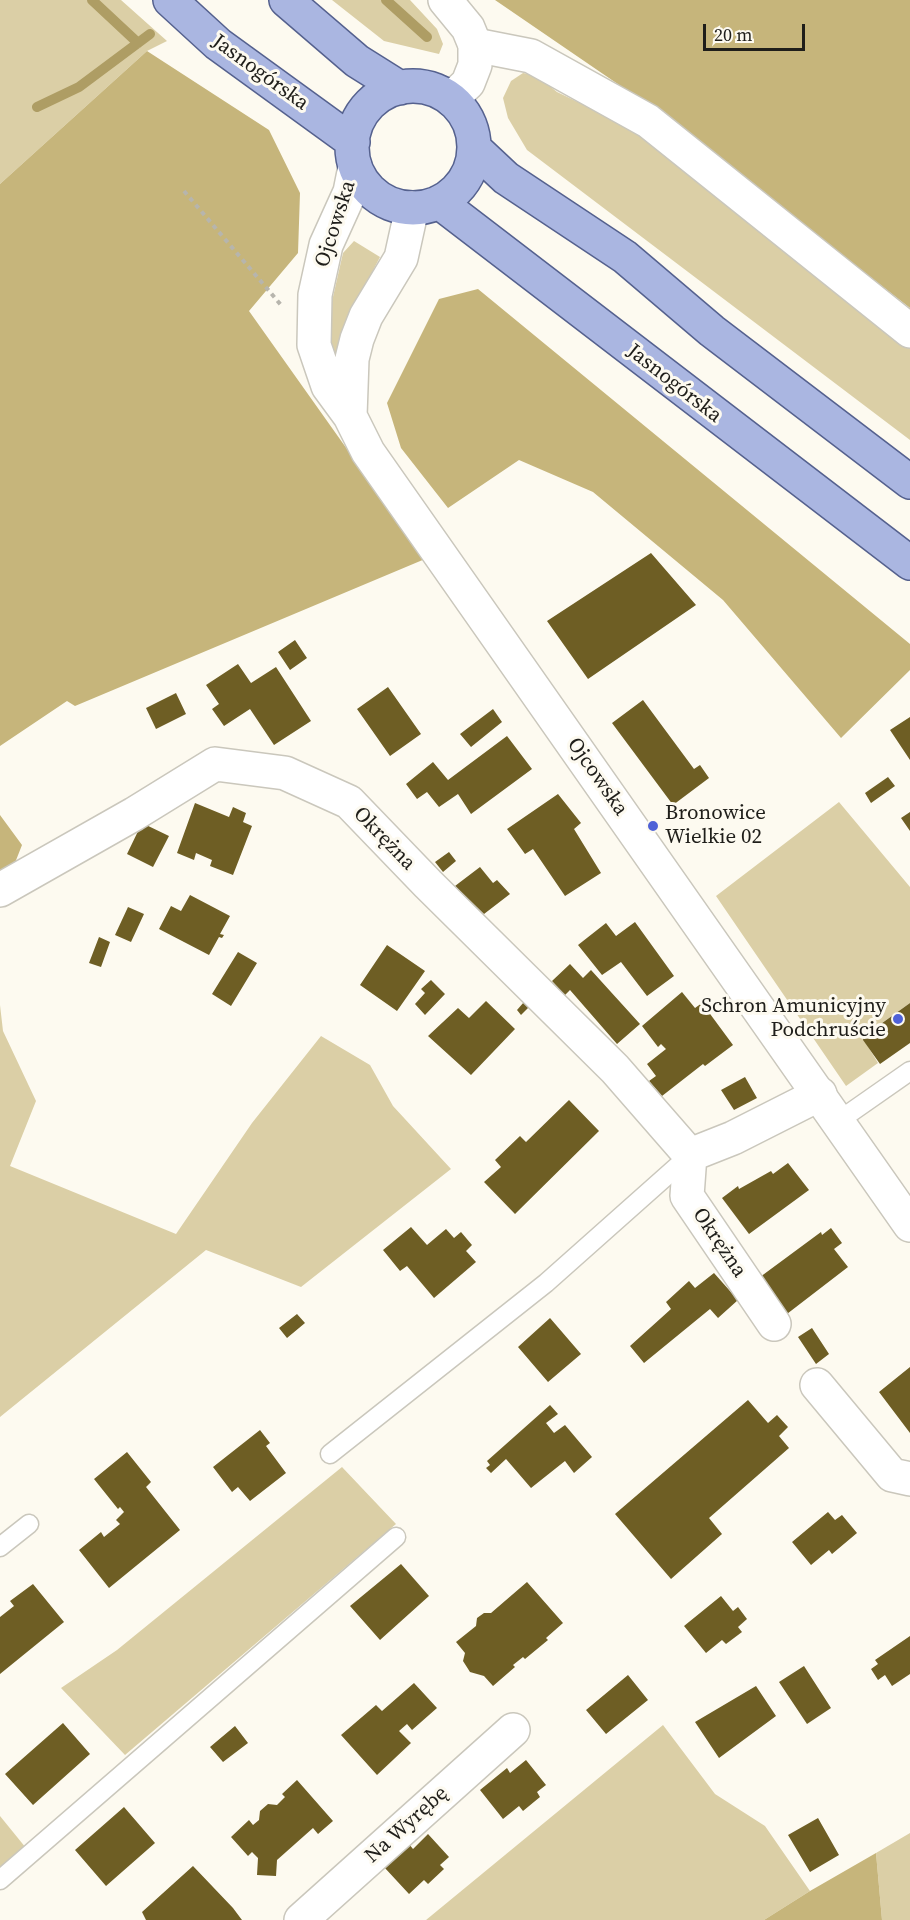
<!DOCTYPE html>
<html>
<head>
<meta charset="utf-8">
<style>
  body { margin:0 }
  #map { position:relative; width:910px; height:1920px; overflow:hidden; background:#fdfaf0; font-family:"Source Serif 4",serif }
  canvas { display:block }
  .scale { position:absolute; left:703px; top:24px; width:102px; height:27px; box-sizing:border-box; border:3px solid #1f1e1a; border-top:0; padding-left:8px; font-size:18px; line-height:21px; white-space:nowrap; color:#1f1e1a; -webkit-text-stroke:4px #fdfaf0; paint-order:stroke }
</style>
</head>
<body>
<div id="map">
<canvas width="910" height="1920"></canvas>
<div class="scale">20 m</div>
</div>
<script>
const ctx = document.querySelector('canvas').getContext('2d');
ctx.lineJoin = 'round';
function fillPath(path, color) {
  ctx.fillStyle = color;
  ctx.fill(path, 'evenodd');
}
function shape(rows) {
  const path = new Path2D();
  for (const r of rows) {
    if (r.length === 3) {
      path.moveTo(r[0] + r[2], r[1]);
      path.arc(r[0], r[1], r[2], 0, 2 * Math.PI);
      continue;
    }
    path.moveTo(r[0], r[1]);
    for (let i = 2; i < r.length; i += 2) path.lineTo(r[i], r[i + 1]);
  }
  return path;
}
function strokePath(path, color, width, dash) {
  ctx.strokeStyle = color;
  ctx.lineWidth = width;
  ctx.lineCap = dash ? 'butt' : 'round';
  ctx.setLineDash(dash || []);
  ctx.stroke(path);
}
function write(font, color, halo, rows, align = 'center') {
  ctx.font = font + ' "Source Serif 4",serif';
  ctx.lineWidth = 6;
  ctx.setLineDash([]);
  ctx.textBaseline = 'middle';
  ctx.strokeStyle = halo;
  ctx.fillStyle = color;
  for (const [text, x, y, turn = 0] of rows) {
    ctx.save();
    ctx.translate(x, y);
    ctx.rotate((+turn || 0) * Math.PI / 180);
    ctx.textAlign = isNaN(turn) ? turn : align;
    if (halo) ctx.strokeText(text, 0, 0);
    ctx.fillText(text, 0, 0);
    ctx.restore();
  }
}
fillPath(shape([
  [0,0,121,0,167,41,147,51,0,184],
  [332,0,410,0,437,29,443,44,439,54,384,41],
  [523,73,536,75,557,92,636,130,910,348,910,440,527,150,508,118,503,98,511,81],
  [354,241,380,257,362,292,334,363,327,323,343,253],
  [839,802,910,887,910,1003,865,1035,864,1040,878,1063,846,1086,716,896],
  [0,1005,3,1031,36,1101,10,1166,176,1234,252,1123,321,1036,370,1065,393,1106,451,1169,301,1287,206,1250,0,1417],
  [342,1467,396,1524,125,1755,61,1688,117,1650],
  [663,1725,715,1794,765,1826,810,1891,764,1920,426,1920],
  [0,1816,26,1848,0,1870],
  [910,1833,910,1920,882,1920,876,1853]
]), '#dbcfa6');
fillPath(shape([
  [495,0,910,0,910,308,663,115],
  [147,51,269,130,300,193,298,253,249,311,425,559,75,706,67,701,0,746,0,184],
  [478,289,910,644,910,670,841,738,723,600,593,492,519,460,448,508,401,448,387,403,439,299],
  [0,815,22,845,0,901],
  [876,1853,882,1920,764,1920,810,1891]
]), '#c6b57b');
strokePath(shape([
  [92,0,138,43],
  [386,0,427,37],
  [37,107,79,87,150,34]
]), '#ae9d64', 10);
fillPath(shape([
  [651,553,696,605,588,679,547,621],
  [295,640,307,658,290,670,278,652],
  [238,664,251,683,276,667,311,721,274,745,250,709,224,726,212,709,219,704,206,685],
  [388,687,421,734,390,756,357,709],
  [176,693,186,714,156,729,146,708],
  [643,700,694,769,700,765,709,778,673,805,612,723],
  [493,709,502,722,471,747,460,734],
  [910,717,910,760,890,730],
  [507,736,532,769,471,814,458,794,439,807,427,792,417,799,406,784,433,762,448,780],
  [888,777,895,786,871,803,865,793],
  [558,794,581,823,574,829,601,873,565,896,533,849,525,854,507,829],
  [195,803,229,817,233,807,246,813,243,822,252,826,233,875,210,866,212,860,196,853,194,860,177,853],
  [910,812,910,831,901,818],
  [142,823,169,836,153,867,127,854],
  [449,852,456,861,443,872,435,862],
  [480,867,493,883,497,880,510,894,484,914,455,886],
  [190,895,230,916,220,934,224,935,222,938,219,937,209,955,159,929,171,906,181,911],
  [128,907,144,914,131,942,115,935],
  [635,922,674,976,647,996,621,962,602,975,578,945,606,923,616,936],
  [99,937,110,942,101,967,89,963],
  [387,945,425,971,397,1011,360,985],
  [238,952,257,963,231,1006,212,994],
  [570,964,583,978,591,970,640,1024,617,1044,570,990,565,995,552,981],
  [431,980,445,994,425,1015,415,1004,425,993,421,989],
  [682,992,695,1008,702,1003,733,1045,705,1066,703,1064,662,1096,649,1081,656,1076,647,1064,666,1049,661,1044,658,1047,642,1026],
  [486,1001,515,1029,471,1075,428,1036,458,1008,469,1018],
  [524,1002,529,1007,521,1015,517,1010],
  [910,1003,910,1043,880,1064,863,1040,864,1036],
  [745,1077,757,1098,734,1110,721,1090],
  [569,1100,599,1131,515,1214,484,1182,501,1167,495,1160,520,1136,526,1142],
  [788,1163,809,1190,749,1234,722,1198,738,1186,739,1189,771,1171,773,1174],
  [411,1227,427,1245,446,1229,454,1238,461,1232,472,1245,466,1251,476,1262,434,1298,407,1266,400,1271,383,1250],
  [831,1228,842,1243,834,1249,848,1267,783,1317,756,1280,821,1232,822,1235],
  [714,1273,738,1300,718,1318,710,1309,644,1363,630,1346,671,1309,666,1302,689,1281,695,1288],
  [297,1314,305,1323,287,1338,279,1328],
  [550,1318,581,1354,548,1382,518,1347],
  [812,1328,829,1354,816,1364,798,1337],
  [910,1367,910,1433,879,1392],
  [748,1400,768,1423,777,1415,788,1427,779,1436,789,1448,709,1518,722,1534,671,1579,615,1514],
  [550,1405,558,1414,546,1423,554,1433,565,1425,592,1457,574,1473,565,1461,531,1488,506,1459,491,1473,486,1468,490,1465,487,1461],
  [260,1430,270,1443,266,1446,286,1473,250,1501,238,1487,232,1492,213,1467],
  [127,1452,151,1482,146,1487,180,1530,109,1588,79,1550,101,1532,104,1537,120,1524,116,1520,124,1512,120,1507,118,1509,94,1479],
  [828,1512,835,1520,842,1515,857,1533,832,1554,829,1550,811,1565,792,1542],
  [401,1564,429,1596,380,1640,350,1606],
  [527,1582,563,1623,546,1638,548,1640,525,1659,523,1657,513,1665,515,1667,493,1686,484,1676,470,1672,463,1661,465,1653,456,1642,476,1626,477,1618,484,1613,491,1613],
  [33,1584,64,1622,0,1674,0,1617,14,1606,10,1601],
  [721,1596,733,1611,738,1607,747,1619,738,1627,742,1632,726,1644,722,1640,706,1653,684,1626],
  [910,1636,910,1674,892,1686,885,1675,878,1680,871,1669,878,1664,875,1660],
  [804,1666,831,1708,807,1724,779,1682],
  [628,1675,648,1700,606,1734,586,1710],
  [414,1683,437,1708,412,1730,407,1724,399,1731,411,1743,377,1775,341,1735,376,1705,382,1711],
  [756,1686,776,1716,719,1758,695,1722],
  [63,1723,90,1754,33,1805,5,1774],
  [235,1726,248,1743,223,1762,210,1747],
  [526,1760,546,1785,537,1792,540,1797,523,1811,519,1806,503,1819,480,1790,507,1768,510,1773],
  [297,1780,333,1821,318,1834,313,1828,277,1860,276,1876,257,1875,258,1858,252,1852,248,1856,231,1837,249,1820,253,1825,259,1820,260,1811,268,1804,277,1805,285,1797,282,1794],
  [124,1807,155,1843,106,1886,75,1850],
  [818,1818,839,1855,810,1872,788,1835],
  [428,1834,449,1857,440,1865,444,1869,428,1884,424,1880,409,1894,384,1867,409,1844,413,1849],
  [193,1866,233,1908,242,1920,146,1920,142,1912]
]), '#6e5e24');
const service = shape([
  [837,1122,910,1071],
  [330,1454,546,1283,690,1155],
  [0,1547,29,1524],
  [0,1880,396,1537]
]);
const minor = shape([
  [475,45,531,56,648,121,910,331],
  [0,890,134,814,215,764,285,773,349,802,428,884,615,1069,690,1155,733,1138,820,1094],
  [690,1155,687,1196,774,1324],
  [817,1385,892,1475,910,1479],
  [301,1920,513,1730]
]);
const tertiary = shape([
  [445,0,468,28,475,45,475,65,468,83,451,99],
  [355,167,350,192,326,245,315,295,314,345,328,386,350,416,368,452,910,1225],
  [350,416,352,359,357,339,366,316,401,258,412,208]
]);
const primary = shape([
  [170,0,218,44,353,142],
  [286,0,357,61,400,88],
  [413,147,61],
  [474,148,506,178,625,257,712,331,910,482],
  [439,202,910,563]
]);
strokePath(service, '#cac7bc', 21);
strokePath(minor, '#cac7bc', 36);
strokePath(tertiary, '#cac7bc', 36);
strokePath(primary, '#55618e', 36);
strokePath(shape([
  [184,191,281,305]
]), '#b7b5ad', 4, [4.5, 4.5]);
strokePath(service, '#fff', 18);
strokePath(minor, '#fff', 33);
strokePath(tertiary, '#fff', 33);
strokePath(primary, '#aab6e1', 33);
for (const [x, y, r, color] of [
  [653,826,6,"#4f62d7"],
  [898,1019,6,"#4f62d7"]
]) {
  const dot = new Path2D();
  dot.arc(x, y, r, 0, 2 * Math.PI);
  ctx.fillStyle = color;
  ctx.fill(dot);
  strokePath(dot, '#fdfaf0', 2);
}
write('21px', '#1f1e1a', '#fdfaf0', [
  ["Jasnogórska",260,73,36],
  ["Ojcowska",336,224,-72],
  ["Jasnogórska",674,384,38],
  ["Ojcowska",597,777,55],
  ["Okrężna",384,839,46],
  ["Okrężna",719,1243,56],
  ["Na Wyrębę",407,1825,-42]
]);
write('21px', '#1f1e1a', '#fdfaf0', [
  ["Bronowice",665,814],
  ["Wielkie 02",665,838],
  ["Schron Amunicyjny",886,1007,"right"],
  ["Podchruście",886,1031,"right"]
], 'left');
</script>
</body>
</html>
